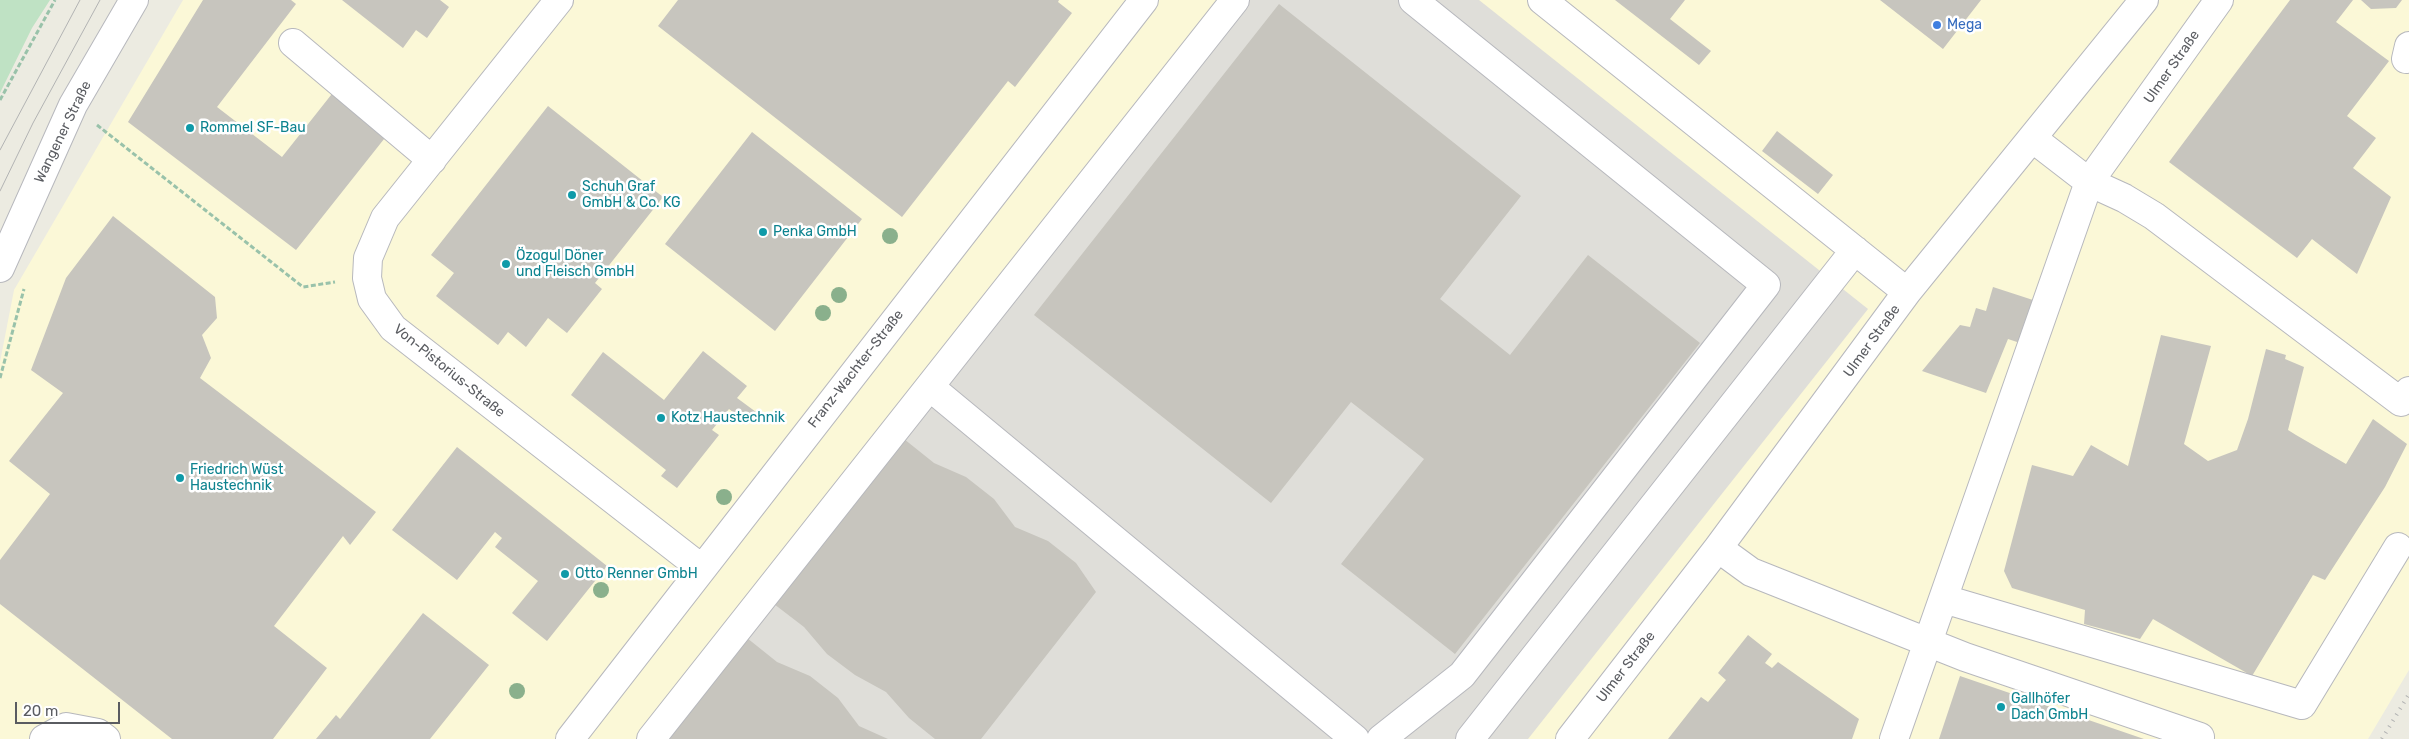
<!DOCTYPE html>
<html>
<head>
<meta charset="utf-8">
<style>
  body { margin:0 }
  #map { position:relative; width:2409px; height:739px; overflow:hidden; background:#ecebe1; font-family:Rubik,sans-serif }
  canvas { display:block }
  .scale { position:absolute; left:15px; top:702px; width:105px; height:22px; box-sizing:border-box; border:2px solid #5a5c61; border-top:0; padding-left:6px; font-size:15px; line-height:18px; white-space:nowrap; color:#5a5c61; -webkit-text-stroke:4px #fff; paint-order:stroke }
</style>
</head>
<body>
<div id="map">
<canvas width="2409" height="739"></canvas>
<div class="scale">20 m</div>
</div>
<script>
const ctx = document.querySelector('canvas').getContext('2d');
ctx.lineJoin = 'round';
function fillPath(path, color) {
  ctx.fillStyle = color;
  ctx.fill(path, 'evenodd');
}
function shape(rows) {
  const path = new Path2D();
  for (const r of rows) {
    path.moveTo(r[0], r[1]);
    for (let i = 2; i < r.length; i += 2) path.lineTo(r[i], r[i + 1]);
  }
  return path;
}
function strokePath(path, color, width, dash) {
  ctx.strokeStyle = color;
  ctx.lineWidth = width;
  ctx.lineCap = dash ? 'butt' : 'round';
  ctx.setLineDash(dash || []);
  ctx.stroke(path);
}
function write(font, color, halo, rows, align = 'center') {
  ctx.font = font + ' Rubik,sans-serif';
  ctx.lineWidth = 5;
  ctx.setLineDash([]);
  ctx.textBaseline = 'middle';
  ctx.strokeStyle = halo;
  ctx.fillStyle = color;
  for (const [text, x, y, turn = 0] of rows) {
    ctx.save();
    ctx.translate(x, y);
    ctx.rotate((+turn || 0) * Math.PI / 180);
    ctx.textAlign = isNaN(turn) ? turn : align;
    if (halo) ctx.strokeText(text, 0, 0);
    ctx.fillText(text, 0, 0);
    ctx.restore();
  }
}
fillPath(shape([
  [183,0,2409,0,2409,670,2368,739,0,739,0,362,14,290]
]), '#fbf8d7');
fillPath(shape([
  [1220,0,1479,0,1868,309,1528,739,636,739]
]), '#dfded9');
fillPath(shape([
  [0,0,50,0,32,28,0,93]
]), '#bfe2c4');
fillPath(shape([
  [203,0,291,0,296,4,217,107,282,157,335,90,388,134,296,250,128,122],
  [342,0,440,0,449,7,427,38,416,30,403,48],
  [678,0,1059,0,1058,2,1072,13,1015,87,1008,81,902,217,658,26],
  [1615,0,1685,0,1670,19,1711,51,1699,65],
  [1880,0,1981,0,1943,49],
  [2290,0,2353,0,2336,22,2389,61,2347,116,2376,138,2353,168,2391,197,2357,274,2312,239,2297,258,2169,162],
  [2361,0,2402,0,2396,8,2371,9],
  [1279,4,1521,196,1440,299,1510,355,1588,255,1700,343,1455,654,1341,564,1424,459,1351,402,1271,503,1034,315],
  [548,106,663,197,595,283,602,289,567,333,548,318,526,347,508,332,498,345,436,296,454,273,431,255],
  [1777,131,1833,175,1818,194,1762,151],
  [752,132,862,219,775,331,665,244],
  [113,216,215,297,217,318,202,335,211,358,200,378,376,512,350,545,343,536,274,626,327,668,273,739,172,739,0,604,0,560,50,494,9,461,63,393,31,370,66,278],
  [1993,287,2033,300,2020,343,2008,339,1986,393,1922,371,1960,325,1970,327,1976,308,1986,311],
  [2161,335,2211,346,2184,444,2208,461,2237,450,2248,419,2266,349,2286,355,2285,359,2304,367,2288,430,2296,435,2346,464,2373,419,2407,444,2385,487,2325,580,2313,575,2252,676,2153,619,2140,639,2084,624,2085,610,2012,588,2004,571,2032,465,2073,476,2091,445,2128,466],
  [703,351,747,386,737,398,756,412,747,423,729,409,712,430,719,435,677,488,661,476,666,470,571,395,603,352,664,400],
  [904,439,934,463,966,477,994,499,1015,527,1048,541,1076,563,1096,592,981,739,935,739,909,718,886,692,855,675,827,654,804,627,774,604],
  [457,447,607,566,547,641,512,613,538,581,495,547,502,538,495,532,457,580,392,530],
  [423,613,489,665,430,739,316,739,336,715,340,719],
  [1748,635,1772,654,1765,663,1772,668,1778,662,1859,719,1852,739,1668,739,1701,697,1708,702,1726,680,1718,673],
  [747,638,777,662,810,676,838,698,859,726,888,739,668,739],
  [1960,676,2144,739,1939,739]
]), '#c7c5be');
const minor = shape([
  [559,0,385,218,368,258,367,278,372,299,393,328,701,568],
  [1542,0,1907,292],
  [293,43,432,160],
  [2406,59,2409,46],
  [2032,138,2089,182,2124,198,2154,216,2401,402,2409,391],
  [0,268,73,105,134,0],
  [930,387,1355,739],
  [1718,548,1751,572,1965,657,2200,737,2198,739],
  [1944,599,2302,705,2398,547],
  [44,739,66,727,98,733,106,739],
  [570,739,1144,0],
  [651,739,1235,0],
  [1381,739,1462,675,1766,285,1413,0],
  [1470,739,1855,250],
  [1570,739,1718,548,1907,292,2144,0],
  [1894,739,2089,182,2219,0]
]);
strokePath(minor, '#b7b8bd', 30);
strokePath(shape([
  [0,100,55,0],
  [97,125,303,287,335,282],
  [0,378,24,289]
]), '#99c2aa', 3, [5, 2.5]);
strokePath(minor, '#fff', 28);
strokePath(shape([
  [0,150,80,0],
  [0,191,33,123,100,0]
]), '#b2b3b3', 1);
strokePath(shape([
  [2382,739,2409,694]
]), '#b2b3b3', 4, [1, 6]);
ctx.fillStyle = '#8ab08c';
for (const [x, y] of [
  [890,236],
  [839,295],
  [823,313],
  [724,497],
  [601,590],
  [517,691]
]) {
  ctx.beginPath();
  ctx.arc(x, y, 8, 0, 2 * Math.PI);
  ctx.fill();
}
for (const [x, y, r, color] of [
  [1937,25,5,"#3f7fe0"],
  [190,128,5,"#0f9aa8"],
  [572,195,5,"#0f9aa8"],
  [763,232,5,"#0f9aa8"],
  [506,264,5,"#0f9aa8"],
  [661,418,5,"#0f9aa8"],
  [180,478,5,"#0f9aa8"],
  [565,574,5,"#0f9aa8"],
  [2001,707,5,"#0f9aa8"]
]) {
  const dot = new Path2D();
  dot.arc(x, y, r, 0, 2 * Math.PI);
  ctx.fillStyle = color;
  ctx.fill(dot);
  strokePath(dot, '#fff', 2);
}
write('14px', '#366cbe', '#fff', [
  ["Mega",1947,25]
], 'left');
write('14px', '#5a5c61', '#fff', [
  ["Ulmer Straße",2172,67,-55],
  ["Wangener Straße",63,132,-64],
  ["Ulmer Straße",1872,341,-54],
  ["Franz-Wachter-Straße",856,369,-52],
  ["Von-Pistorius-Straße",449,371,39],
  ["Ulmer Straße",1626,667,-52]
]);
write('14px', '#0d838f', '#fff', [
  ["Rommel SF-Bau",200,128],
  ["Schuh Graf",582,187],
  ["GmbH & Co. KG",582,203],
  ["Penka GmbH",773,232],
  ["Özogul Döner",516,256],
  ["und Fleisch GmbH",516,272],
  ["Kotz Haustechnik",671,418],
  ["Friedrich Wüst",190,470],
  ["Haustechnik",190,486],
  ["Otto Renner GmbH",575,574],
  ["Gallhöfer",2011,699],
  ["Dach GmbH",2011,715]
], 'left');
</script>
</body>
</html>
